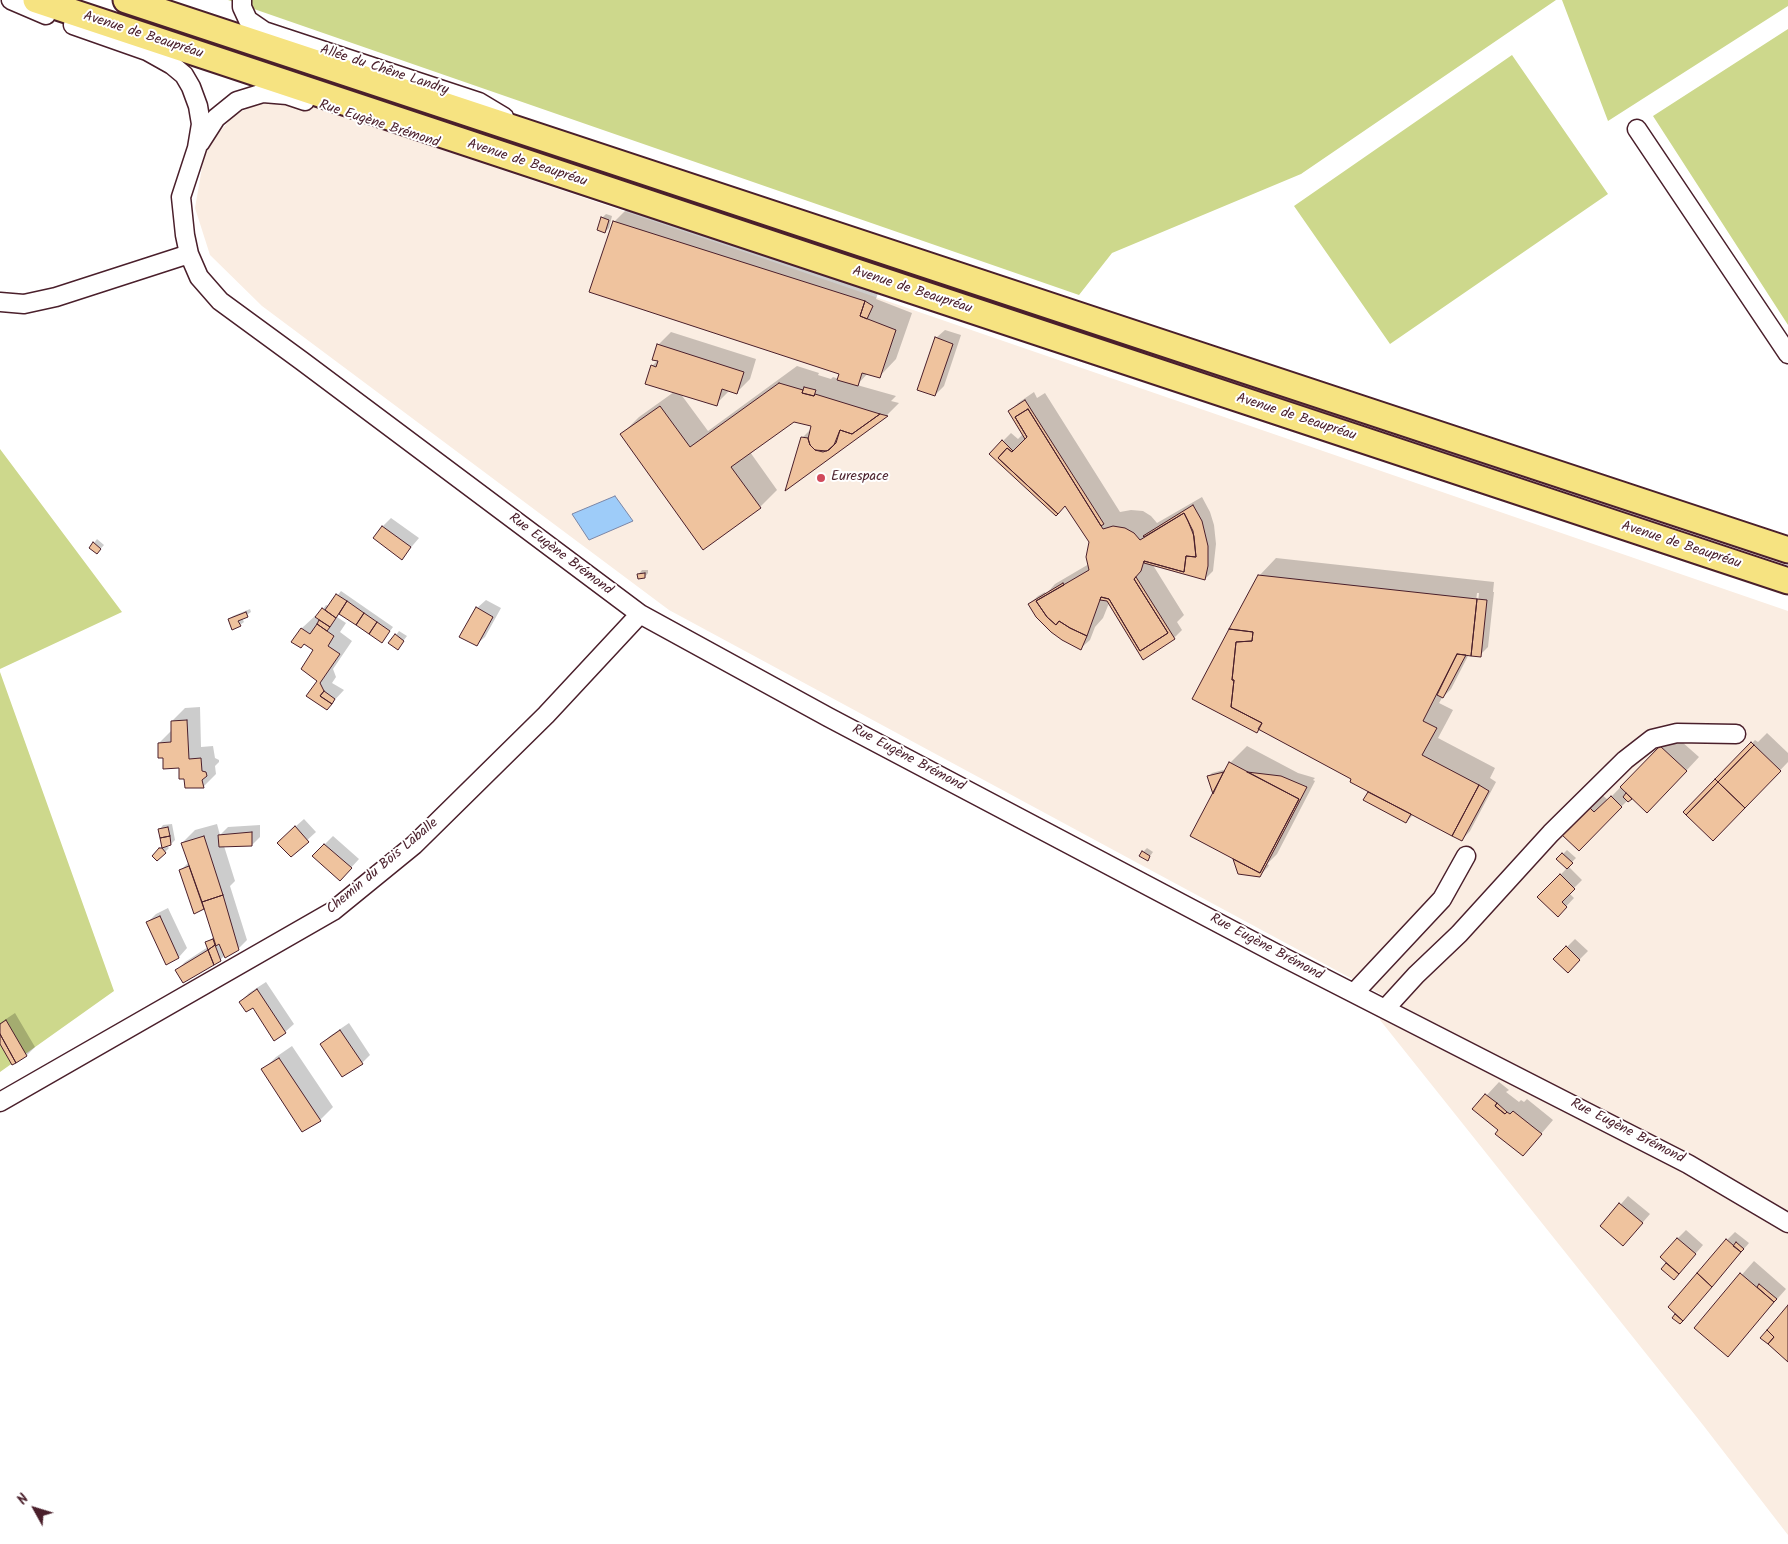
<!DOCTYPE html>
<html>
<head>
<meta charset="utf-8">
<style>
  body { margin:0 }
  #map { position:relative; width:1788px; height:1544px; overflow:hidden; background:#fff; font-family:Kalam,sans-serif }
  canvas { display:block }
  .north { position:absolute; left:10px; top:1484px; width:50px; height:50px; -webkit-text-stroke:4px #fff; paint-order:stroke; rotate:309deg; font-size:14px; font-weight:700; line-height:20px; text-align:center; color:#4a1f2b }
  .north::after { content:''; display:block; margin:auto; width:18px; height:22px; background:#4a1f2b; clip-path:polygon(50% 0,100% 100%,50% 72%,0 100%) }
</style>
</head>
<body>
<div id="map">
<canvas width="1788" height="1544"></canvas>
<div class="north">N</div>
</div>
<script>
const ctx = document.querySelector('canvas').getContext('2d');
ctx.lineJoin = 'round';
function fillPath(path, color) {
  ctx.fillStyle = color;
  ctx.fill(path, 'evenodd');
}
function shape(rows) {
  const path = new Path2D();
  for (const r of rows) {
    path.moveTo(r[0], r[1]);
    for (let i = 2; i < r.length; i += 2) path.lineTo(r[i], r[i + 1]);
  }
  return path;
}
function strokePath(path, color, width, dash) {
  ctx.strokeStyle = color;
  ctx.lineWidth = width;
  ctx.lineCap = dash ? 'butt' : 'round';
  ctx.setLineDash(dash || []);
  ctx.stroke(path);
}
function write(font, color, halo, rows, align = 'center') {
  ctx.font = font + ' Kalam,sans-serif';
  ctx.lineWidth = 4;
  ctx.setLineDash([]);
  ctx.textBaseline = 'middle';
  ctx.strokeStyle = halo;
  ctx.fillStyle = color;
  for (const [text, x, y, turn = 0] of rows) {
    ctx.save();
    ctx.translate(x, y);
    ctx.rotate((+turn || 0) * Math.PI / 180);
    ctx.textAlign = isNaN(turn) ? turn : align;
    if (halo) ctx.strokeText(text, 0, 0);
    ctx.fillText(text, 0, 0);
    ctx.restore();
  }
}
fillPath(shape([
  [283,96,762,258,1788,611,1788,1535,1703,1425,1380,1020,1382,995,669,610,262,306,210,255,195,208,204,156,217,135,234,115,256,104]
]), '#faede2');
fillPath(shape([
  [228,0,1556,0,1301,174,1112,253,1079,295],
  [1562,0,1788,0,1788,6,1608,121],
  [1788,29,1788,325,1653,116],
  [1512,55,1608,194,1390,344,1294,206],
  [0,449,122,612,0,669],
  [0,672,114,991,0,1072]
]), '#cdd88c');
const water = shape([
  [615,496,633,521,589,540,572,514,615,496]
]);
fillPath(water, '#9eccf9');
strokePath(water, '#7c87a7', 1);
fillPath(shape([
  [631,205,881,284,876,299,912,313,896,359,879,377,868,373,857,385,896,396,891,401,899,403,887,415,787,487,802,438,812,428,812,425,794,420,750,452,777,490,760,507,621,435,639,417,674,392,652,366,658,360,658,345,671,332,756,359,750,379,737,392,730,390,716,404,680,393,708,431,797,366,819,373,818,375,831,379,833,377,839,379,840,373,614,222],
  [606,214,612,216,609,228,605,232,602,218],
  [945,330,961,335,944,386,935,395,936,338],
  [1034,392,1037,398,1045,393,1120,512,1131,510,1143,511,1151,516,1157,523,1202,497,1210,512,1214,525,1216,544,1213,571,1205,579,1151,562,1184,615,1177,622,1182,630,1174,638,1109,603,1103,618,1095,627,1090,640,1081,648,1029,604,1038,596,1045,592,1046,594,1055,584,1089,564,1090,542,1066,504,1056,514,1003,441,1011,433,1018,439,1029,428,1010,411,1018,403],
  [391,518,419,538,402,558,383,526],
  [97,539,104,545,97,553,94,543],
  [1276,558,1494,582,1493,592,1494,592,1488,647,1480,655,1469,654,1451,689,1442,698,1439,703,1453,710,1438,738,1495,768,1490,778,1496,782,1470,831,1462,840,1414,814,1406,822,1365,800,1369,791,1353,778,1259,576],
  [1477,593,1479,593,1474,640,1471,643],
  [642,570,648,570,648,573,645,577,639,574],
  [341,591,393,627,382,642,340,612,337,617,346,623,340,632,352,641,333,669,336,677,332,683,344,690,327,708,319,680,315,650,305,643,293,641,302,628,315,616,317,617,326,605,329,606],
  [486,600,501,608,485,637,476,645,477,608],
  [250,609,251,612,242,618,244,622,240,625,229,619,233,616],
  [399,631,407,636,401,644,396,635],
  [200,707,201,747,213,746,215,758,219,760,219,762,215,766,216,774,203,787,186,777,180,767,164,757,159,743,172,730,172,721,185,708],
  [1767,733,1788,753,1788,762,1726,827,1685,812,1755,740,1758,742],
  [1673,734,1699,757,1660,799,1632,797,1628,800,1579,849,1562,834,1601,794,1608,800],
  [1247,746,1298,773,1315,778,1313,780,1315,781,1277,854,1267,864,1269,865,1268,867,1260,875,1239,873,1208,777,1212,773,1227,769,1230,763],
  [304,819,316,832,291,855,286,835],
  [172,824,175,840,171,844,166,845,169,848,157,860,157,852,163,848,160,829,163,825],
  [217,824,220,835,228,827,260,825,260,837,252,845,224,846,235,881,230,886,247,940,238,949,225,955,220,960,177,970,185,962,208,947,206,943,214,937,205,908,194,912,181,870,189,862,182,843,195,830],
  [333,836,359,859,348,871,313,856],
  [1147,848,1153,852,1148,859,1143,852],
  [1567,850,1576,858,1568,866,1582,880,1569,893,1574,898,1558,915,1539,897,1567,868,1558,859],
  [168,908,187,948,179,957,167,963,148,922,156,914],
  [1575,939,1588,951,1576,963,1555,959],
  [266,982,294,1024,285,1032,253,1006,240,1002,249,993],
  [15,1013,35,1047,27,1055,13,1063,0,1042,0,1023],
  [349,1023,370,1055,362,1063,322,1044,330,1036],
  [292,1046,333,1107,320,1120,263,1070,276,1057],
  [1499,1082,1509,1090,1506,1092,1519,1102,1521,1100,1524,1102,1527,1099,1553,1120,1523,1155,1500,1130,1474,1109],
  [1628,1196,1650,1214,1631,1236,1602,1226],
  [1686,1230,1703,1245,1678,1274,1663,1269,1668,1263,1677,1239],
  [1735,1232,1749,1243,1680,1323,1674,1317,1727,1240],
  [1754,1261,1786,1289,1728,1355,1695,1328]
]), '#0003');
const building = shape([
  [601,217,609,220,605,233,597,230,601,217],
  [613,221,865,301,860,316,896,330,880,378,862,373,858,386,837,380,839,374,589,292,613,221],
  [865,301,873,306,867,319,860,316,865,301],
  [935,337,953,344,935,396,917,390,935,337],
  [657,344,744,372,737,394,722,389,717,406,645,384,651,365,656,367,658,361,652,360,657,344],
  [779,383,803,390,802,393,814,396,815,394,880,414,852,434,840,430,834,445,829,450,823,452,815,450,810,445,808,439,811,426,794,422,731,467,761,508,703,550,620,434,660,406,690,447,779,383],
  [804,387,816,390,814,396,802,393,804,387],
  [1025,400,1104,524,1101,526,1028,409,1015,417,1027,437,1025,439,1008,411,1025,400],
  [1028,409,1103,529,1113,526,1125,528,1134,533,1140,540,1184,513,1188,521,1194,536,1196,557,1186,556,1184,572,1144,561,1141,571,1134,579,1168,633,1140,651,1109,599,1101,597,1087,636,1070,628,1059,621,1056,625,1047,617,1036,601,1089,570,1086,557,1089,542,1065,506,1058,514,998,458,1007,448,1012,452,1027,437,1015,417,1028,409],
  [880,414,888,416,785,491,801,437,808,438,810,445,815,450,827,451,836,443,840,430,852,434,880,414],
  [1002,440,1013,451,1012,452,1007,448,998,458,1058,514,1056,516,989,454,1002,440],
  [1193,505,1202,521,1208,546,1208,566,1205,580,1144,563,1144,561,1184,572,1186,556,1196,557,1193,531,1184,513,1144,537,1143,536,1193,505],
  [382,526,411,547,402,560,373,538,382,526],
  [93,542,101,549,97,554,89,548,93,542],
  [645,573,645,578,638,579,637,574,645,573],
  [1258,575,1477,599,1471,656,1457,654,1423,721,1437,728,1422,755,1479,785,1452,836,1350,782,1351,779,1258,729,1262,723,1231,707,1234,680,1232,680,1236,642,1252,641,1253,632,1229,629,1258,575],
  [1136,577,1175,639,1143,660,1107,601,1100,600,1101,597,1109,599,1140,651,1168,633,1134,579,1136,577],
  [1063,583,1064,585,1036,601,1047,617,1056,625,1059,621,1070,628,1087,636,1081,650,1062,640,1051,632,1036,617,1028,604,1063,583],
  [336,594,347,601,336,618,325,610,336,594],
  [1477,599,1487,600,1481,657,1471,656,1477,599],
  [347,601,364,613,356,625,339,614,347,601],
  [476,607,493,617,477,646,459,637,476,607],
  [322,608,336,618,330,627,315,617,322,608],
  [246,612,248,617,238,621,241,626,232,630,228,619,246,612],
  [364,613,377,622,369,634,356,625,364,613],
  [319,620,330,627,327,631,317,624,319,620],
  [377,622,390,631,382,643,369,634,377,622],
  [317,624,334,636,328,646,340,654,320,683,324,691,320,696,332,704,327,710,306,696,317,681,301,669,313,650,304,644,301,648,291,642,301,628,310,634,317,624],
  [1229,629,1253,632,1252,641,1236,642,1232,680,1234,680,1231,707,1262,723,1257,733,1192,699,1229,629],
  [395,634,404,641,398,650,388,643,395,634],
  [1457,654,1466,655,1443,698,1437,695,1457,654],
  [324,691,335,699,332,704,320,696,324,691],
  [187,720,189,759,201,758,202,771,206,772,207,776,202,780,204,788,185,788,184,779,179,779,179,768,163,769,163,758,158,758,158,743,171,742,171,721,187,720],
  [1751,742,1754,745,1718,782,1715,779,1751,742],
  [1754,745,1781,771,1745,808,1718,782,1754,745],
  [1660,746,1687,771,1647,813,1620,787,1660,746],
  [1229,762,1299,799,1260,873,1190,836,1229,762],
  [1224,772,1223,773,1213,794,1207,776,1224,772],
  [1247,772,1281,776,1307,787,1260,877,1238,874,1233,859,1260,873,1299,799,1247,772],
  [1715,779,1718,782,1686,815,1683,812,1715,779],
  [1718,782,1745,808,1713,841,1686,815,1718,782],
  [1479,785,1489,791,1462,841,1452,836,1479,785],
  [1368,792,1411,814,1406,823,1363,800,1368,792],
  [1626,793,1632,799,1628,802,1623,797,1626,793],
  [1611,796,1622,807,1579,851,1561,834,1588,806,1594,812,1611,796],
  [295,826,309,842,291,857,277,843,295,826],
  [168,827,170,836,160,838,158,829,168,827],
  [252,832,252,846,219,847,218,835,252,832],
  [170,836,171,845,162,848,160,838,170,836],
  [204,836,223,895,202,902,181,843,204,836],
  [324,844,352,868,340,881,312,856,324,844],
  [159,848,162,848,166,853,157,861,152,856,159,848],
  [1142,851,1150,856,1148,861,1139,856,1142,851],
  [1562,853,1573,863,1567,869,1556,859,1562,853],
  [189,866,204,909,194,914,179,870,189,866],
  [1560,874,1575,889,1562,902,1567,907,1558,917,1537,897,1560,874],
  [223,895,239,950,225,958,219,944,216,946,202,902,223,895],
  [160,916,179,958,166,965,146,922,160,916],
  [213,939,215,945,208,950,205,942,213,939],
  [215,945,221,961,214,965,208,950,215,945],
  [1566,946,1580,960,1568,973,1553,959,1566,946],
  [208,950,214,965,183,983,175,970,208,950],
  [257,989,286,1033,274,1041,253,1008,246,1012,239,1002,257,989],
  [6,1020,27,1056,16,1063,0,1034,0,1024,6,1020],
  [340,1030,363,1064,342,1077,320,1044,340,1030],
  [0,1034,16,1063,12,1065,0,1044,0,1034],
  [279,1058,321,1121,302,1132,261,1069,279,1058],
  [1485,1094,1497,1103,1495,1106,1505,1114,1507,1112,1510,1114,1513,1111,1542,1134,1523,1156,1495,1134,1498,1130,1472,1109,1485,1094],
  [1497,1103,1507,1112,1505,1114,1495,1106,1497,1103],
  [1619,1203,1643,1223,1623,1246,1600,1226,1619,1203],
  [1677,1238,1696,1254,1679,1274,1660,1257,1677,1238],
  [1726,1239,1741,1252,1712,1287,1697,1273,1726,1239],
  [1736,1242,1744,1249,1741,1252,1733,1246,1736,1242],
  [1666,1263,1679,1274,1674,1280,1661,1269,1666,1263],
  [1697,1273,1712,1287,1683,1321,1668,1307,1697,1273],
  [1740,1273,1774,1302,1728,1357,1694,1328,1740,1273],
  [1759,1284,1777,1299,1774,1302,1757,1287,1759,1284],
  [1788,1305,1788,1362,1768,1344,1774,1337,1767,1330,1788,1305],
  [1675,1314,1683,1321,1680,1324,1672,1318,1675,1314],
  [1767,1330,1774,1337,1768,1344,1760,1338,1767,1330]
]);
fillPath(building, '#efc39e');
strokePath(building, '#4a1f2b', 1);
const minor = shape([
  [11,0,46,15],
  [242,0,242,7,248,20,264,31,479,102,504,117],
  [73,25,147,51,172,65,184,75,191,87,198,106,201,124,197,148,181,197,185,235,189,254,199,277,220,301,302,361,640,614,828,717,1279,955,1688,1164,1788,1223],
  [1637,129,1788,354],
  [200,143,216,118,237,101,263,93,287,95,305,101],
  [0,302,24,304,56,297,189,254],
  [1354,993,1442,899,1466,856],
  [1385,1009,1416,975,1459,934,1551,833,1625,760,1652,739,1677,733,1736,734],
  [0,1102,333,911,414,845,546,715,640,614]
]);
const highway = shape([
  [36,0,1788,581],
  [126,0,1788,550]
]);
strokePath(minor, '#4a1f2b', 21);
strokePath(highway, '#4a1f2b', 29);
strokePath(minor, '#fff', 18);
strokePath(highway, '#f6e381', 25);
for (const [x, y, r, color] of [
  [821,478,5,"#d1495b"]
]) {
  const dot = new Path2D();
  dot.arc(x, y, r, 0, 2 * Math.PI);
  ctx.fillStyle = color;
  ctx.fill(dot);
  strokePath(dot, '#fff', 2);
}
write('14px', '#4a1f2b', '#fff', [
  ["Avenue de Beaupréau",143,36,18],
  ["Allée du Chêne Landry",384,71,18],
  ["Rue Eugène Brémond",379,125,18],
  ["Avenue de Beaupréau",527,164,18],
  ["Avenue de Beaupréau",912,291,18],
  ["Avenue de Beaupréau",1296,418,18],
  ["Avenue de Beaupréau",1681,546,18],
  ["Rue Eugène Brémond",560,555,37],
  ["Rue Eugène Brémond",908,759,28],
  ["Chemin du Bois Laballe",383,867,-40],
  ["Rue Eugène Brémond",1266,948,28],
  ["Rue Eugène Brémond",1627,1132,27]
]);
write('14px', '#4a1f2b', '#fff', [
  ["Eurespace",831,478]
], 'left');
</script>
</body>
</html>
